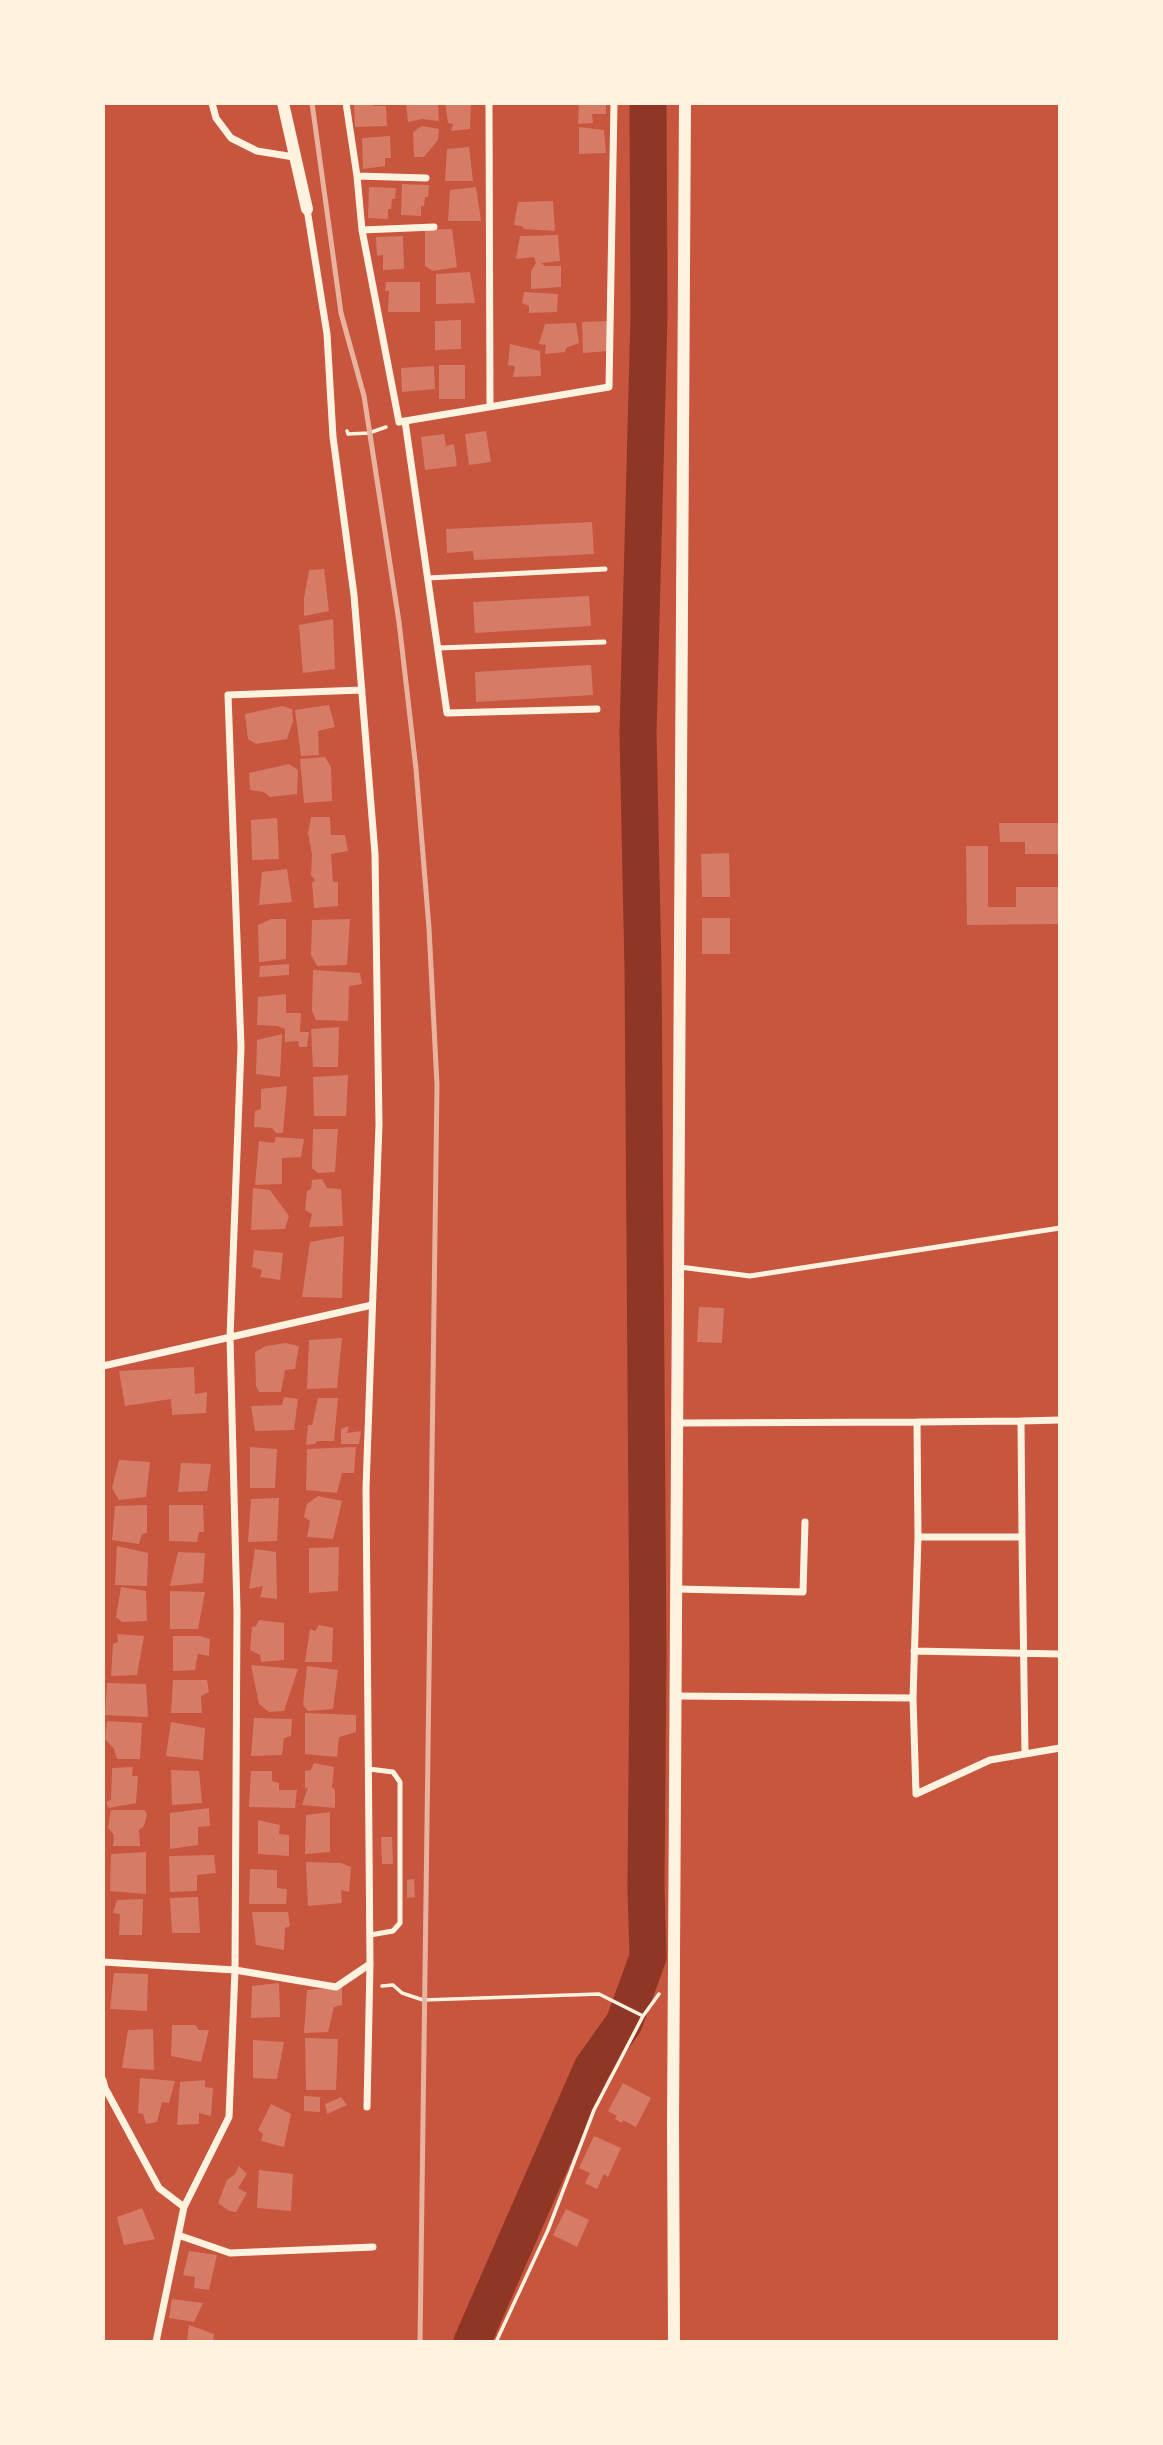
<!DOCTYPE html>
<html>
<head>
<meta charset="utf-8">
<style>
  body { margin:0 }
  #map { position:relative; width:1163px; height:2445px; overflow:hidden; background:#c8553d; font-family:Inter,sans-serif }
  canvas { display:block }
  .frame { position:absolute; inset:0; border:105px solid #fff3e0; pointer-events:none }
</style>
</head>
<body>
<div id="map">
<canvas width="1163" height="2445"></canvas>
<div class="frame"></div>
</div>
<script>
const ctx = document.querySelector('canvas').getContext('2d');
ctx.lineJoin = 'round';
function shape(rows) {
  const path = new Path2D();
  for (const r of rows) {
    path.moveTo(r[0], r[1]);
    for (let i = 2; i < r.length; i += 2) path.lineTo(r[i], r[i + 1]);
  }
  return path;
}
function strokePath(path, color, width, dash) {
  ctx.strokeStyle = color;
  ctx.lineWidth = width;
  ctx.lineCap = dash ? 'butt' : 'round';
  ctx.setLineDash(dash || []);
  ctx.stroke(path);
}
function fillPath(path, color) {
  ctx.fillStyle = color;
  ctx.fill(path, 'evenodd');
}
strokePath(shape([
  [472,2342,592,2068,624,2023,648,1957,646,1888,648,1656,643,969,638,733,649,316,648,103]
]), '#8f3625', 37);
fillPath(shape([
  [373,103,373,106,386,106,387,126,355,127,354,104],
  [406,103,438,103,439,121,422,119,408,122],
  [445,103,471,103,470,129,451,131,453,124,448,123],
  [579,103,606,103,606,114,592,114,593,123,578,124],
  [422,126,439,129,438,140,424,157,414,157,413,132],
  [579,127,604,130,606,153,579,154],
  [390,136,391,158,385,158,385,166,363,169,362,138],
  [469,147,473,181,445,181,447,149],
  [402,184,429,185,428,197,425,197,424,206,421,206,421,216,401,215],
  [369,187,396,188,395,199,392,199,391,209,388,209,388,219,368,218],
  [476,187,481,221,448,221,450,190],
  [553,201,555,231,524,229,522,226,514,225,518,202],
  [452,229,457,267,433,271,425,266,425,230],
  [558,235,560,261,541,263,545,266,561,266,561,287,531,289,531,271,536,263,534,257,516,259,520,236],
  [403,236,404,269,383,270,383,255,377,256,376,237],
  [470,272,475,303,436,304,436,274],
  [386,282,420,282,420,312,388,312,389,291,385,291],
  [524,292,558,294,557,312,529,313,529,306,522,303],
  [461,320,461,349,435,350,435,321],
  [610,321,609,351,583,353,582,322],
  [576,323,579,343,566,348,565,352,545,354,546,345,539,344,545,324],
  [510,344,540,351,541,376,513,377,515,366,508,365],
  [439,365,465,365,465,399,439,399],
  [434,366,435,389,402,392,401,368],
  [486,431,491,462,469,465,465,434],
  [444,434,446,446,454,444,457,466,425,470,421,437],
  [592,522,594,554,474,560,473,551,447,553,446,529],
  [324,569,329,611,304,616,304,598,309,570],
  [589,596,591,626,475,633,473,602],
  [333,619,335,669,303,673,299,625],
  [591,665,593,695,476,702,475,672],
  [329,705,335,727,318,731,319,755,301,756,295,710],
  [282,706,292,709,293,721,287,739,256,744,248,739,245,714],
  [325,757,331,767,332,801,304,803,300,759],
  [289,764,298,770,297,794,270,797,264,792,250,790,249,773],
  [311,817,330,817,331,835,345,835,348,851,331,854,333,882,338,882,338,906,314,908,312,883,315,880,311,875,312,854,308,833],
  [277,818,279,859,252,860,251,820],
  [999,823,1060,823,1060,854,1025,854,1025,842,1000,842],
  [966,846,988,846,988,907,1016,907,1016,887,1060,887,1060,924,967,925],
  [729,853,730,897,702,897,701,854],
  [287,869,292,902,259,905,262,872],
  [702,918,730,918,730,954,702,954],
  [271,919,286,919,286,959,259,962,258,925],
  [350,919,347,965,317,966,311,955,312,920],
  [289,964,289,975,259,977,260,966],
  [313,970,360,973,362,984,349,986,348,1021,316,1020,312,1011],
  [286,994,286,1013,301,1013,300,1032,309,1032,307,1047,299,1047,298,1041,285,1042,285,1029,277,1026,257,1025,258,997],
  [339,1027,338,1067,313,1067,311,1029],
  [282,1034,280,1077,256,1074,257,1040],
  [348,1075,346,1116,314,1116,313,1077],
  [287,1086,283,1133,276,1133,272,1128,254,1127,255,1111,261,1109,261,1089],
  [313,1129,338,1129,335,1172,318,1173,312,1168],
  [276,1137,304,1139,301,1157,282,1158,282,1184,255,1185,259,1141,274,1143],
  [322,1179,327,1188,341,1189,343,1226,309,1227,312,1214,305,1210,307,1191,311,1189,312,1180],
  [253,1188,270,1190,289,1216,285,1229,251,1230],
  [344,1236,342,1298,302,1297,310,1242],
  [254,1250,283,1253,280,1280,260,1277,262,1270,252,1267],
  [699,1307,724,1308,722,1343,697,1342],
  [342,1338,337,1388,307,1389,309,1340],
  [286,1343,299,1346,295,1369,285,1370,281,1392,259,1392,256,1386,255,1352,266,1346],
  [194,1367,195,1394,207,1392,206,1413,172,1415,171,1399,125,1406,119,1371],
  [284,1397,298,1399,294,1430,255,1431,251,1406,282,1405],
  [318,1398,338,1398,334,1441,317,1441,315,1444,306,1445,308,1425,312,1425],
  [349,1426,347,1433,361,1431,359,1444,341,1444,341,1429],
  [250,1447,277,1449,275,1488,250,1488],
  [356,1447,354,1473,342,1473,337,1493,306,1490,307,1449],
  [119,1460,150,1462,146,1497,119,1500,112,1488],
  [181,1463,211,1464,207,1491,178,1492],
  [318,1496,342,1501,333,1539,307,1537,310,1521,304,1517,307,1504],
  [279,1498,277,1541,248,1542,251,1499],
  [147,1505,147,1533,142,1534,139,1544,112,1540,115,1506],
  [169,1505,203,1505,204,1532,199,1532,197,1542,169,1541],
  [117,1546,148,1553,147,1586,115,1585],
  [339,1547,338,1591,309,1593,309,1548],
  [255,1549,276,1552,277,1599,260,1597,263,1586,249,1589],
  [178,1552,205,1553,203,1583,170,1586],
  [121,1587,146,1591,147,1621,122,1622,116,1617],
  [170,1591,205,1592,198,1629,170,1629],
  [259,1620,284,1623,284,1660,261,1662,260,1655,250,1650,252,1627,256,1626],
  [319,1625,333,1628,332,1662,305,1662,310,1629,315,1631],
  [117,1634,144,1636,137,1675,111,1676,113,1644,118,1642],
  [173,1636,200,1636,210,1639,209,1656,198,1654,195,1670,173,1671],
  [251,1665,298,1669,284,1711,269,1712,259,1704],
  [307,1666,338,1670,333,1709,308,1711,303,1705],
  [173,1680,207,1680,209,1692,201,1696,202,1713,171,1713],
  [107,1683,146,1684,148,1717,105,1715],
  [305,1713,356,1715,356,1732,339,1737,337,1757,305,1754],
  [254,1718,292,1719,291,1736,284,1738,282,1755,251,1756],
  [107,1721,142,1723,140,1759,117,1759,114,1749,105,1739],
  [171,1722,205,1728,203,1760,166,1756],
  [314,1763,334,1767,332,1787,335,1790,335,1808,302,1805,308,1787,305,1789,305,1771,311,1770],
  [133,1767,132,1776,138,1776,136,1803,109,1808,106,1802,111,1800,112,1768],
  [171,1770,199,1771,202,1803,172,1805],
  [251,1771,272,1771,272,1781,279,1783,279,1790,297,1790,295,1808,249,1807],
  [209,1808,210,1826,198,1827,198,1845,170,1849,170,1813],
  [111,1810,145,1810,147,1815,144,1826,139,1830,140,1846,113,1846,114,1835,108,1828],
  [330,1812,330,1852,305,1854,306,1815],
  [258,1820,280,1825,279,1834,289,1835,289,1856,258,1854],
  [381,1837,392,1837,393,1864,382,1864],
  [146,1852,146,1894,110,1891,111,1854],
  [214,1855,216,1873,197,1875,197,1891,170,1892,169,1856],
  [306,1862,341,1863,351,1867,349,1892,341,1890,342,1903,308,1906],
  [250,1869,277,1870,277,1888,287,1889,286,1904,249,1904],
  [414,1879,415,1897,407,1898,407,1880],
  [198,1897,200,1933,172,1933,170,1898],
  [143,1899,142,1935,119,1935,120,1914,113,1913,117,1900],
  [252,1912,288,1912,290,1926,285,1928,284,1950,256,1945],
  [114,1973,148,1974,147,2011,110,2009],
  [279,1983,280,2017,251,2018,252,1986],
  [342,1987,342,2005,334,2007,328,2032,304,2033,307,1990],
  [172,2025,195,2025,199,2030,209,2030,201,2062,171,2056],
  [153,2029,154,2070,122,2068,128,2030],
  [305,2038,338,2039,336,2090,306,2090],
  [253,2040,284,2042,277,2079,253,2078],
  [140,2078,175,2081,169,2103,162,2102,157,2122,146,2124,143,2114,138,2113],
  [205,2080,205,2087,213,2088,211,2116,199,2113,199,2124,177,2125,180,2082],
  [623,2083,651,2098,636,2127,623,2120,622,2123,615,2119,617,2116,608,2111],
  [304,2096,320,2097,320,2112,304,2111],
  [341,2097,347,2105,327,2114,325,2104],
  [271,2104,291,2114,284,2147,261,2141,263,2134,258,2130],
  [594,2136,621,2148,608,2177,604,2174,597,2189,585,2183,590,2173,579,2168],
  [239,2166,247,2174,238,2188,247,2193,236,2212,229,2211,218,2203,227,2180,235,2174],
  [259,2170,293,2174,291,2211,257,2208],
  [142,2208,155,2239,124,2245,117,2217],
  [566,2209,589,2220,577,2247,553,2235],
  [189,2251,217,2255,209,2290,194,2288,195,2277,183,2275],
  [172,2299,203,2303,194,2322,169,2318],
  [189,2325,214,2334,213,2342,187,2342]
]), '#d67c66');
strokePath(shape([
  [347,431,348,434,369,433,386,427],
  [382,1986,393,1985,402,1993,423,2000,599,1994,643,2016],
  [496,2342,548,2230,594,2110,643,2016,659,1994]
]), '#fff3e0', 3.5);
strokePath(shape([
  [428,578,605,569],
  [438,648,604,642],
  [680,1267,750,1276,1060,1228],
  [369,1769,393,1772,400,1782,400,1923,393,1931,370,1935]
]), '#fff3e0', 5);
strokePath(shape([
  [212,103,216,118,231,138,257,151,294,157],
  [346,103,357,176,362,230,399,422,609,387,614,103],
  [489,103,490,406],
  [357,176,426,178],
  [307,209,327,334,333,437,354,595,375,854,379,1124,366,1488,370,1964,367,2107],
  [362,230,434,227],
  [405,421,447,713,597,709],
  [103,1366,372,1305],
  [679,1423,917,1422],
  [918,1537,1022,1537,1021,1421,1060,1420],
  [1022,1537,1025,1754],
  [678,1589,803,1592,805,1522],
  [914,1651,1060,1654],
  [677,1696,913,1698,918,1537,917,1422,1021,1421],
  [913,1698,916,1794,990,1760,1060,1748],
  [103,1962,235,1970,336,1987,370,1964],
  [103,2080,105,2088,159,2188,184,2207],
  [178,2235,230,2253,373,2247],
  [156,2342,184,2207,229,2117,235,1970,237,1611,230,1337,241,1047,228,695,362,690]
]), '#fff3e0', 7);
strokePath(shape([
  [283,103,307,209],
  [674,2342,673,2123,685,103]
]), '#fff3e0', 12);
strokePath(shape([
  [312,103,341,313,364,396,399,622,416,769,429,928,437,1085,420,2342]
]), '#e9b49f', 5);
</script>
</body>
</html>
